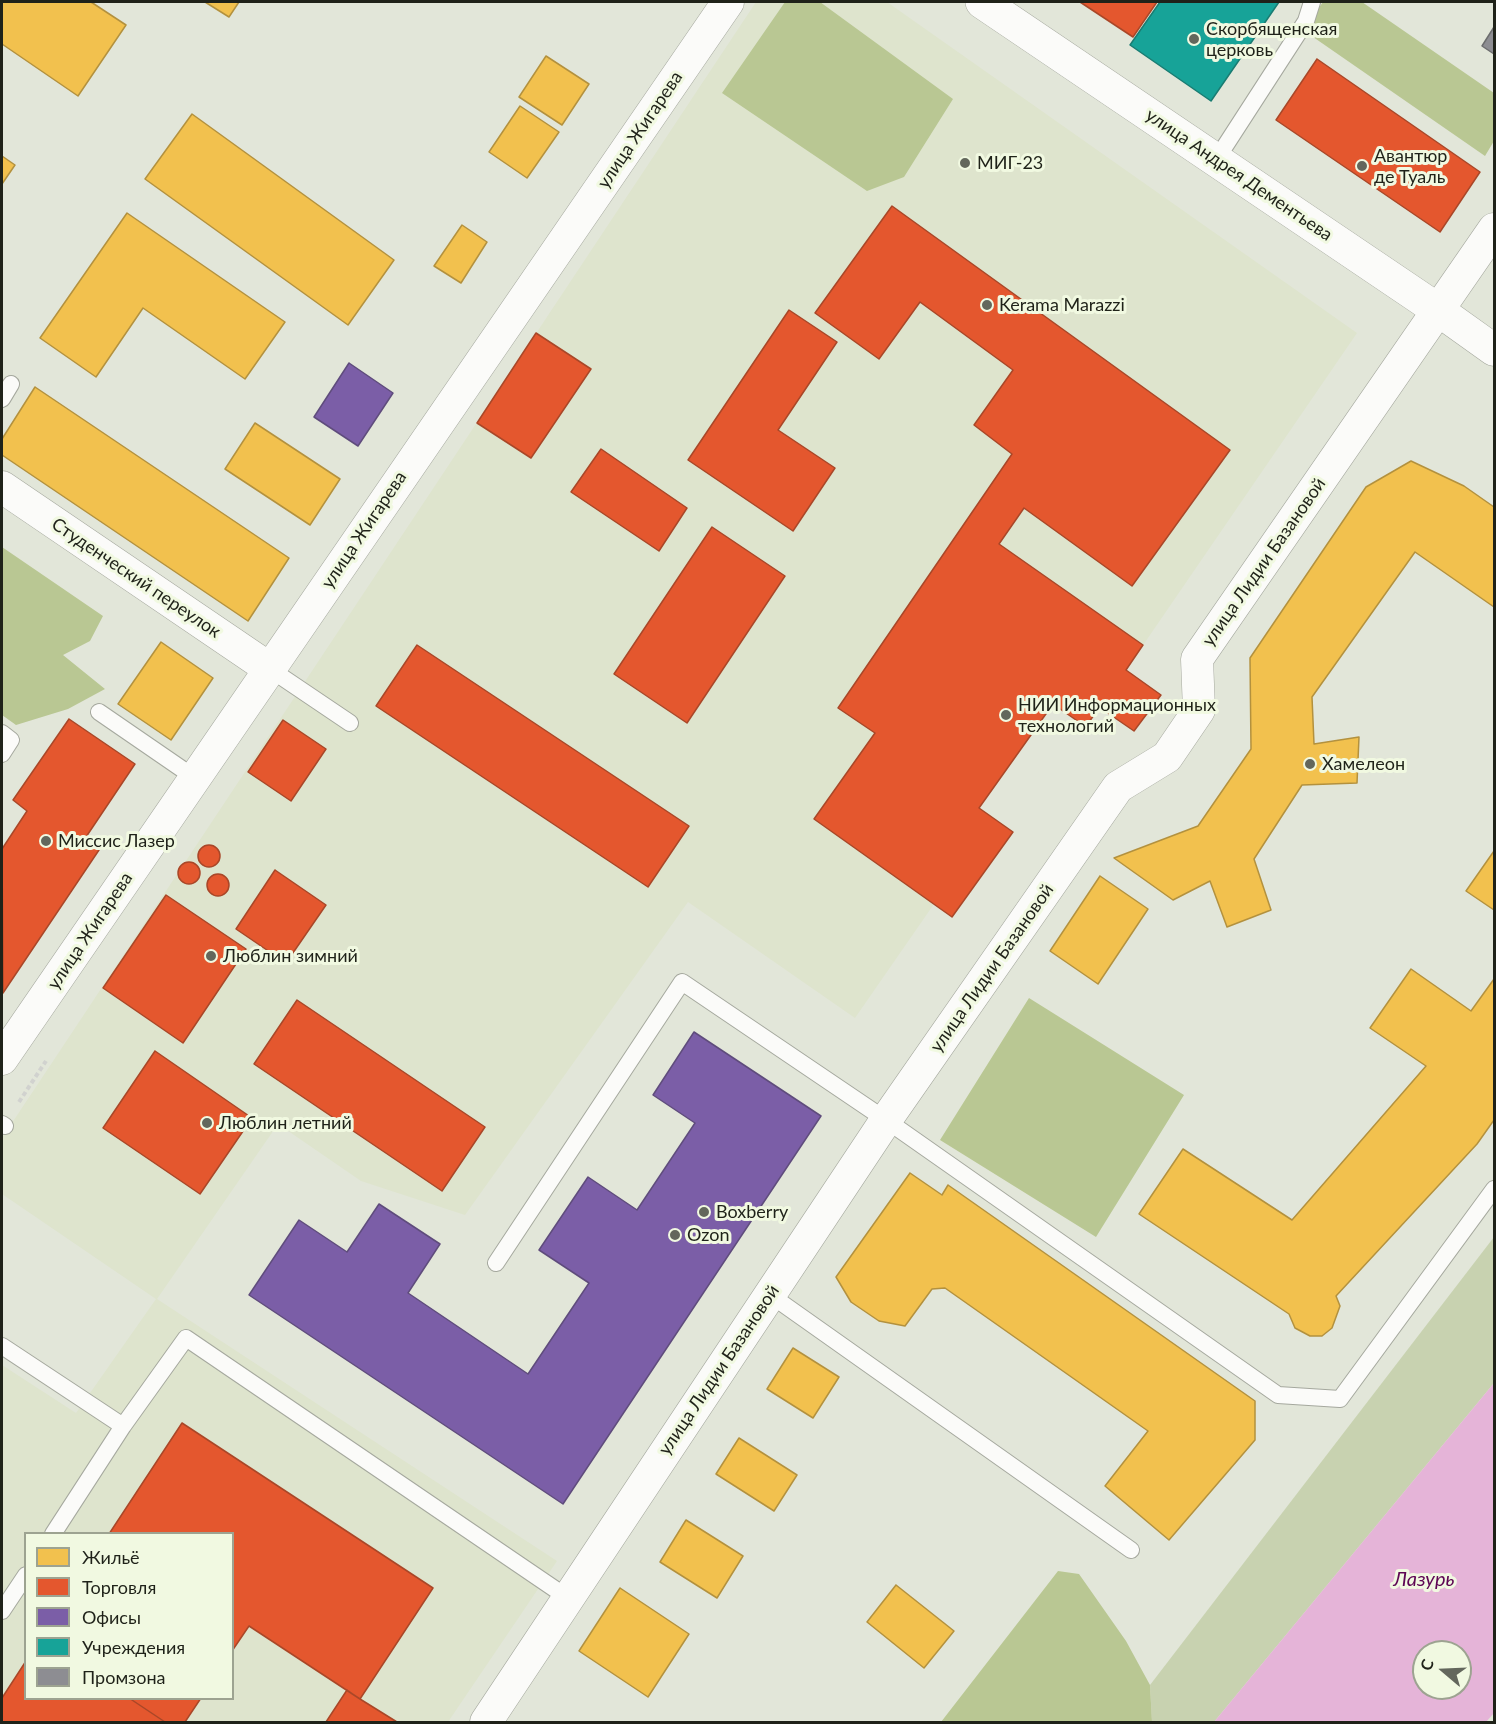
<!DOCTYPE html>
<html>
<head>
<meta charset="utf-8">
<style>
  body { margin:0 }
  #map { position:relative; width:1496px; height:1724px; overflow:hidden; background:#e2e6d9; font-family:Lato,sans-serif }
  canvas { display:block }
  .frame { position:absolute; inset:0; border:3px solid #1f2219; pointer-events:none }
  .legend { position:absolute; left:24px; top:1532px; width:210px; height:168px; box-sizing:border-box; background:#f1f9e1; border:2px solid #9da391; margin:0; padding:8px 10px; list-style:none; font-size:18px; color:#1f2219 }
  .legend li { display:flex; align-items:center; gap:12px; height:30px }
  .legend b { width:30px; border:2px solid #9da391 }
  .north { position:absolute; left:1412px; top:1640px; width:60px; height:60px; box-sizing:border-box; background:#f1f9e1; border:2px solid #9da391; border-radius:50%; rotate:289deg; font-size:16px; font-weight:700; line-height:24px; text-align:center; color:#1f2219 }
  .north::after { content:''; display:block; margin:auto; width:21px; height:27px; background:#63675c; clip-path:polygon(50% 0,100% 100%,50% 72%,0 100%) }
</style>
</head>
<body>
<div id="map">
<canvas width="1496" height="1724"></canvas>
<div class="frame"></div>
<ul class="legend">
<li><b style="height:16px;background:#f2c14e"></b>Жильё</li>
<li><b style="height:16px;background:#e4572e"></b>Торговля</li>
<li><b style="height:16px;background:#7b5ea7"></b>Офисы</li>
<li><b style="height:16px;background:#17a398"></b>Учреждения</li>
<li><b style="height:16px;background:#8d8d92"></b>Промзона</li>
</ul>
<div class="north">С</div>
</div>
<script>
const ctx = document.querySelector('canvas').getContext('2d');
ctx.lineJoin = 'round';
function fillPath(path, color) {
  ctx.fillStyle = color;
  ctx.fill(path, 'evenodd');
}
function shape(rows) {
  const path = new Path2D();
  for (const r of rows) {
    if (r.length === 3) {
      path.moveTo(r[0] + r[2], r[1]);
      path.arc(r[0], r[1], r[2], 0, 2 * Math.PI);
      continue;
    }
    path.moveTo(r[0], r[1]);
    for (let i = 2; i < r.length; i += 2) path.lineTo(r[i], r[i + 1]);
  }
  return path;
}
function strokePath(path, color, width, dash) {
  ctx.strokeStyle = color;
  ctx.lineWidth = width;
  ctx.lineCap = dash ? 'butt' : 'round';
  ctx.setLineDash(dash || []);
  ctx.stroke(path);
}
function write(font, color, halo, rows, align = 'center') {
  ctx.font = font + ' Lato,sans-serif';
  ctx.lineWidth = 6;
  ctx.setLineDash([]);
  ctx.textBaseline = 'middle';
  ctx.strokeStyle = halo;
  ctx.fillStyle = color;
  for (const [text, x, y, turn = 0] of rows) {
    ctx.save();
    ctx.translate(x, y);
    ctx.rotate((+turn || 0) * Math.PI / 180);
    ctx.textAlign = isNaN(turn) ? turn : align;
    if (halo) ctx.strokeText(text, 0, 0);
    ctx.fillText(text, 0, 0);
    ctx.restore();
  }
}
fillPath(shape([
  [756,2,887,2,1357,333,1126,670,1161,695,1134,731,1099,708,1086,727,1053,704,979,807,1013,832,952,917,934,904,855,1018,688,902,465,1215,361,1181,278,1124,157,1299,557,1561,448,1722,2,1722,2,1365,76,1413,156,1299,2,1194,2,1138],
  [26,1534,232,1534,232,1698,26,1698]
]), '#dee4cd');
fillPath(shape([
  [1494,1237,1494,1383,1214,1722,1152,1722,1150,1685]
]), '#c8d2b0');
fillPath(shape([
  [785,2,820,2,953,99,904,177,867,191,722,93],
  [1323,2,1362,2,1494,93,1494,141,1485,156,1303,30],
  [2,547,103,616,90,641,63,655,105,689,68,709,16,725,2,715],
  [1029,998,1184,1095,1096,1237,940,1140],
  [1058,1571,1079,1574,1126,1641,1150,1685,1152,1722,941,1722]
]), '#b9c793');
fillPath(shape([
  [1494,1383,1494,1713,1486,1722,1214,1722],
  [1424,1652,1460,1652,1460,1688,1424,1688]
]), '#e5b4d8');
const homes = shape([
  [2,2,91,2,126,25,78,96,2,44,2,2],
  [205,2,239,2,229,17,205,2],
  [546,56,589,84,562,125,519,97,546,56],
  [520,106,559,132,527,178,489,152,520,106],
  [192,114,394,260,348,325,145,179,192,114],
  [2,156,15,165,2,184,2,156],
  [127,213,285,322,245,379,143,308,96,377,40,338,127,213],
  [462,225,487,242,461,283,434,266,462,225],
  [35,387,289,558,248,621,2,455,2,439,35,387],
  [255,423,340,479,310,525,225,469,255,423],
  [1411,461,1464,486,1494,507,1494,607,1415,552,1312,697,1314,744,1359,737,1357,783,1302,785,1254,859,1271,910,1227,927,1210,881,1173,900,1114,858,1198,826,1251,749,1250,658,1366,487,1411,461],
  [161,642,213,678,171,740,118,704,161,642],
  [1494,851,1494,910,1466,891,1494,851],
  [1100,876,1148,909,1098,984,1050,951,1100,876],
  [1411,969,1471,1011,1494,979,1494,1120,1477,1144,1336,1296,1340,1306,1332,1328,1322,1336,1310,1336,1295,1328,1289,1314,1139,1214,1183,1149,1292,1220,1426,1066,1370,1028,1411,969],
  [910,1173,942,1195,948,1185,1255,1401,1255,1440,1169,1540,1105,1486,1148,1431,945,1288,932,1289,905,1326,879,1321,851,1302,836,1277,910,1173],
  [793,1348,839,1377,813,1418,767,1389,793,1348],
  [739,1438,797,1475,774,1511,716,1474,739,1438],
  [686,1520,743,1556,717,1598,660,1562,686,1520],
  [896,1585,954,1631,924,1668,867,1622,896,1585],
  [620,1588,689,1634,648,1697,579,1651,620,1588]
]);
fillPath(homes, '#f2c14e');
strokePath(homes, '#b3913e', 1.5);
const shops = shape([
  [1080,2,1157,2,1133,37,1080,2],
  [1317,59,1480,172,1440,232,1276,120,1317,59],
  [892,206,1230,450,1132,586,1024,508,999,544,1143,645,1126,670,1161,695,1134,731,1099,707,1086,727,1053,704,979,808,1013,832,952,917,814,819,875,733,838,708,1012,454,974,425,1013,370,920,302,879,359,815,313,892,206],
  [789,310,837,342,778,430,835,468,793,531,688,460,789,310],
  [536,333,591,369,531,458,477,423,536,333],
  [601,449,687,508,659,551,571,492,601,449],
  [712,527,785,576,687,723,614,674,712,527],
  [417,645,689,826,648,887,376,706,417,645],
  [69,719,135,764,84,840,99,850,3,993,2,849,27,811,13,800,69,719],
  [283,720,326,749,291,801,248,772,283,720],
  [209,856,11],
  [189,873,11],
  [275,870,326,905,286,963,236,929,275,870],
  [218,885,11],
  [166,895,246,949,183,1043,103,988,166,895],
  [297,1000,485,1127,442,1191,254,1064,297,1000],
  [155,1051,252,1118,200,1194,103,1128,155,1051],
  [182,1423,433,1588,360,1699,249,1626,232,1651,232,1534,109,1534,182,1423],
  [26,1661,26,1698,129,1698,165,1722,2,1722,2,1698,26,1661],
  [347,1690,360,1699,397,1722,326,1722,347,1690],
  [129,1698,201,1698,185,1722,165,1722,129,1698]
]);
fillPath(shops, '#e4572e');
strokePath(shops, '#a94728', 1.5);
const offices = shape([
  [349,363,393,393,358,446,314,417,349,363],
  [694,1032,821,1116,563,1504,249,1295,299,1220,347,1252,379,1204,440,1244,408,1293,528,1374,589,1283,539,1250,588,1177,637,1210,695,1123,653,1095,694,1032]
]);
fillPath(offices, '#7b5ea7');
strokePath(offices, '#5f4c7c', 1.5);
const public = shape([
  [1160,2,1279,2,1211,101,1130,45,1160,2]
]);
fillPath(public, '#17a398');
strokePath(public, '#197c72', 1.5);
const industry = shape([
  [1494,27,1494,54,1482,46,1494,27]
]);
fillPath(industry, '#8d8d92');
strokePath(industry, '#6c6d6e', 1.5);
const lane = shape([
  [1216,160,1306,21,1312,2],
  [2,399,11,384],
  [270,669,350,723],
  [99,712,195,778],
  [2,733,11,740,2,754],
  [2,1124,5,1126],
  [496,1263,682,982,886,1120,1278,1395,1340,1399,1494,1189],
  [769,1294,1131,1550],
  [2,1346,123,1426,186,1338,568,1598],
  [53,1534,123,1426],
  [2,1611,26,1575]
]);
const street = shape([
  [1438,310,1494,350],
  [2,487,270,669],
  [2,1059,728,2],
  [486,1722,886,1120,1118,787,1167,757,1199,710,1197,659,1494,229]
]);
const secondary = shape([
  [982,2,1438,310]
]);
strokePath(lane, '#a5a89e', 18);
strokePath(street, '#a5a89e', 33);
strokePath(secondary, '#a5a89e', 34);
strokePath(shape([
  [19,1102,46,1061]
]), '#d1d2cf', 4, [4.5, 3]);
strokePath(lane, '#fbfbf9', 16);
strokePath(street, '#fbfbf9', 32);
strokePath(secondary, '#fbfbf9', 33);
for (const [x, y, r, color] of [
  [1194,39,6,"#63675c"],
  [965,163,6,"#63675c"],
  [1362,166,6,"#63675c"],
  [987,305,6,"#63675c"],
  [1006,715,6,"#63675c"],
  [1310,764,6,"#63675c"],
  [46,841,6,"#63675c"],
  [211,956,6,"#63675c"],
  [207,1123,6,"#63675c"],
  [704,1212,6,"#63675c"],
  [675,1235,6,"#63675c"]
]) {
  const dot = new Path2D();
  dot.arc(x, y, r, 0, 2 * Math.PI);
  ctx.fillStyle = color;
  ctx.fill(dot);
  strokePath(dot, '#f1f9e1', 2);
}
write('18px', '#1f2219', '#f1f9e1', [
  ["Скорбященская",1206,29],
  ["церковь",1206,50],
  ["Авантюр",1374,156],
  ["де Туаль",1374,177],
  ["МИГ-23",977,163],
  ["Kerama Marazzi",999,305],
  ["НИИ Информационных",1018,705],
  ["технологий",1018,726],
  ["Хамелеон",1322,764],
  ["Миссис Лазер",58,841],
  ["Люблин зимний",223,956],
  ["Люблин летний",219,1123],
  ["Boxberry",716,1212],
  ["Ozon",687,1235]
], 'left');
write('18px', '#1f2219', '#f1f9e1', [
  ["улица Жигарева",640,130,-56],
  ["улица Андрея Дементьева",1239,175,34],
  ["улица Жигарева",364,530,-56],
  ["улица Лидии Базановой",1264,562,-55],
  ["Студенческий переулок",136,578,34],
  ["улица Жигарева",90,931,-56],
  ["улица Лидии Базановой",992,968,-55],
  ["улица Лидии Базановой",719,1370,-56]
]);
write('italic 20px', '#5e0654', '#f1f9e1', [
  ["Лазурь",1424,1580]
]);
</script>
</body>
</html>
